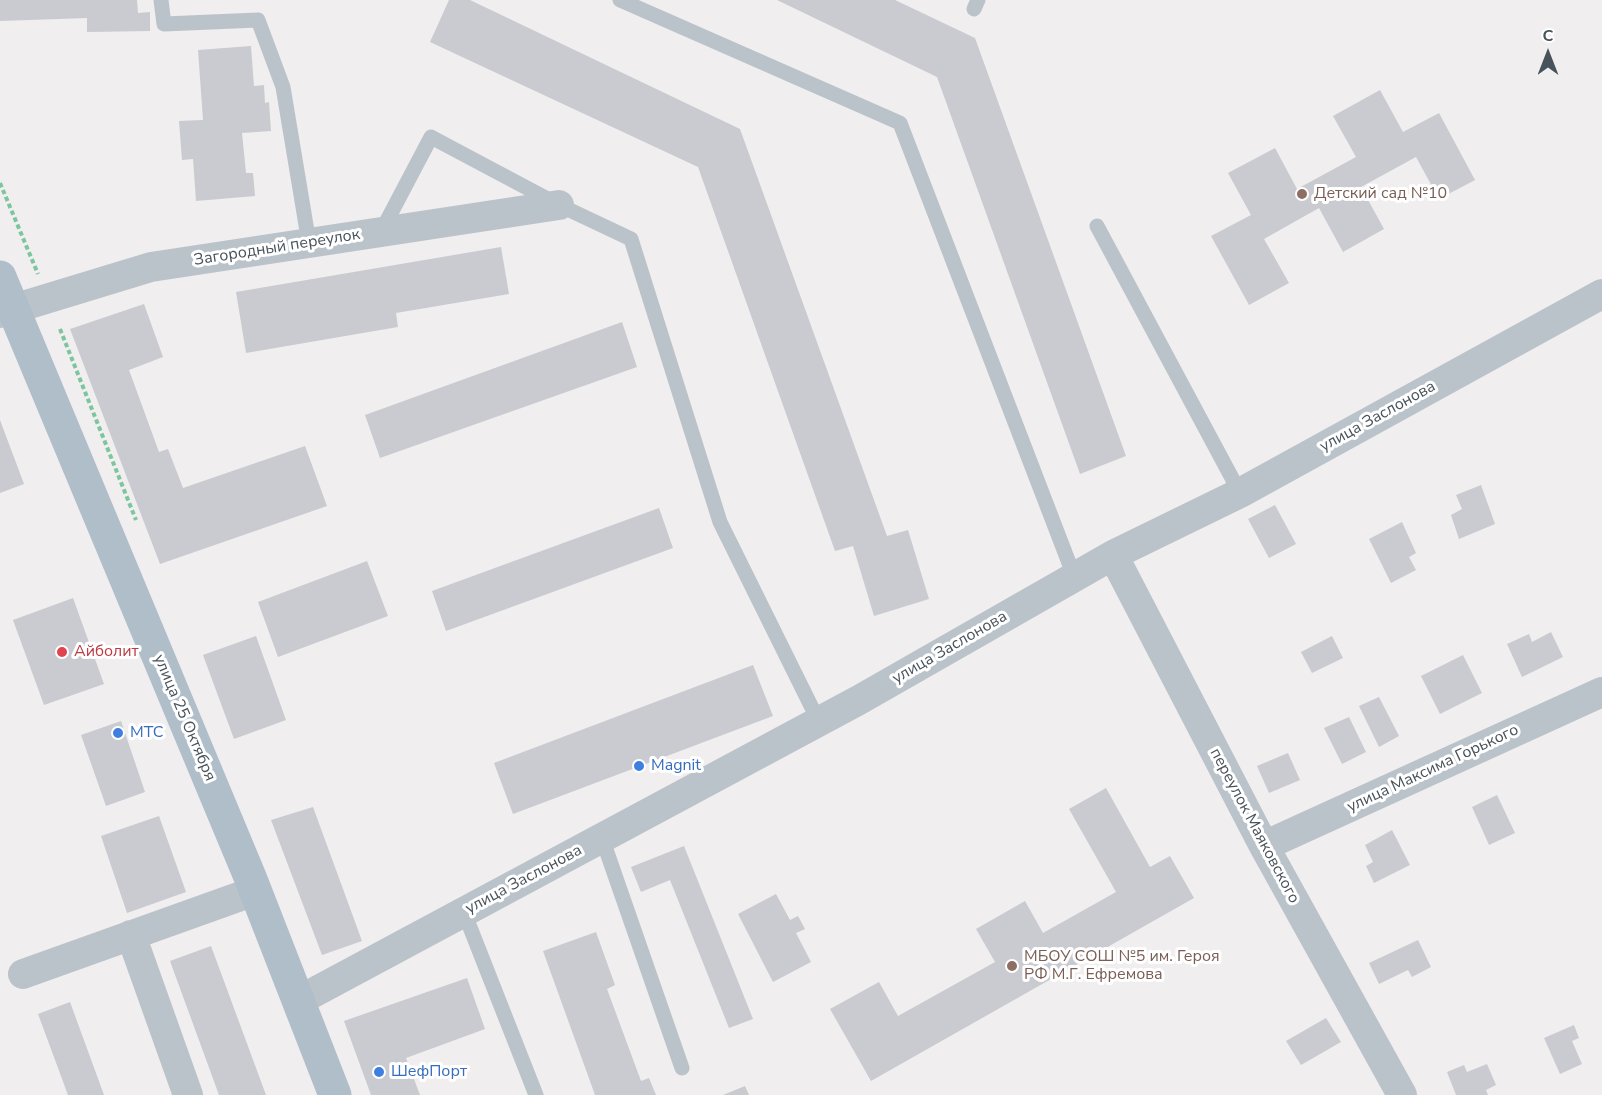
<!DOCTYPE html>
<html>
<head>
<meta charset="utf-8">
<style>
  body { margin:0 }
  #map { position:relative; width:1602px; height:1095px; overflow:hidden; background:#f0eeee; font-family:"Nunito Sans",sans-serif }
  canvas { display:block }
  .north { position:absolute; left:1518px; top:24px; width:60px; height:60px; -webkit-text-stroke:4px #fff; paint-order:stroke; rotate:0deg; font-size:16px; font-weight:700; line-height:24px; text-align:center; color:#48525a }
  .north::after { content:''; display:block; margin:auto; width:21px; height:27px; background:#48525a; clip-path:polygon(50% 0,100% 100%,50% 72%,0 100%) }
</style>
</head>
<body>
<div id="map">
<canvas width="1602" height="1095"></canvas>
<div class="north">С</div>
</div>
<script>
const ctx = document.querySelector('canvas').getContext('2d');
ctx.lineJoin = 'round';
function fillPath(path, color) {
  ctx.fillStyle = color;
  ctx.fill(path, 'evenodd');
}
function shape(rows) {
  const path = new Path2D();
  for (const r of rows) {
    path.moveTo(r[0], r[1]);
    for (let i = 2; i < r.length; i += 2) path.lineTo(r[i], r[i + 1]);
  }
  return path;
}
function strokePath(path, color, width, dash) {
  ctx.strokeStyle = color;
  ctx.lineWidth = width;
  ctx.lineCap = dash ? 'butt' : 'round';
  ctx.setLineDash(dash || []);
  ctx.stroke(path);
}
function write(font, color, halo, rows, align = 'center') {
  ctx.font = font + ' "Nunito Sans",sans-serif';
  ctx.lineWidth = 6;
  ctx.setLineDash([]);
  ctx.textBaseline = 'middle';
  ctx.strokeStyle = halo;
  ctx.fillStyle = color;
  for (const [text, x, y, turn = 0] of rows) {
    ctx.save();
    ctx.translate(x, y);
    ctx.rotate((+turn || 0) * Math.PI / 180);
    ctx.textAlign = isNaN(turn) ? turn : align;
    if (halo) ctx.strokeText(text, 0, 0);
    ctx.fillText(text, 0, 0);
    ctx.restore();
  }
}
fillPath(shape([
  [0,0,137,0,138,13,150,12,150,31,87,32,87,18,0,21],
  [449,0,470,0,740,129,887,536,908,530,929,599,874,616,853,546,835,551,698,167,430,42],
  [777,0,895,0,975,38,1126,456,1080,474,937,77],
  [251,46,254,86,264,85,265,103,269,102,271,131,242,133,246,173,253,173,255,196,196,201,193,159,182,160,179,121,203,120,198,50],
  [1380,90,1403,132,1439,113,1475,180,1439,199,1416,157,1361,187,1384,229,1343,252,1319,208,1264,239,1289,283,1249,305,1211,236,1251,215,1228,173,1275,148,1297,189,1356,157,1333,116],
  [501,247,509,294,396,313,398,327,246,353,236,292],
  [144,304,163,357,129,370,159,452,168,449,183,488,305,446,327,506,160,564,70,329],
  [622,322,637,367,380,458,365,415],
  [0,420,24,484,0,493],
  [1481,485,1495,524,1459,539,1451,515,1462,509,1456,495],
  [1275,505,1296,544,1269,558,1248,519],
  [659,508,673,548,446,631,432,591],
  [1402,522,1416,553,1409,557,1416,570,1391,583,1369,539],
  [367,561,388,616,278,657,258,602],
  [73,598,104,684,44,705,13,620],
  [1551,632,1563,657,1522,677,1507,644,1529,634,1532,642],
  [256,636,286,720,234,739,203,655],
  [1332,636,1343,658,1312,673,1301,652],
  [1463,655,1482,693,1440,714,1421,676],
  [753,665,773,716,513,814,494,763],
  [1379,697,1399,736,1379,747,1359,706],
  [1349,717,1366,752,1342,764,1324,728],
  [121,721,145,792,106,806,81,735],
  [1288,753,1300,780,1269,793,1257,766],
  [1106,788,1150,867,1170,856,1194,898,871,1081,830,1009,879,982,898,1016,995,962,976,929,1025,901,1043,933,1116,892,1069,809],
  [1497,795,1515,833,1489,845,1472,807],
  [313,807,362,941,322,955,271,820],
  [159,816,186,892,127,913,101,836],
  [1392,830,1410,865,1374,883,1366,866,1373,862,1365,845],
  [684,846,753,1019,729,1028,670,880,641,892,631,867],
  [776,894,790,920,798,916,805,929,796,933,811,962,773,982,738,914],
  [596,932,615,985,607,989,641,1081,649,1078,656,1095,595,1095,543,951],
  [1418,940,1431,967,1412,977,1408,970,1379,984,1369,963],
  [211,946,266,1095,219,1095,170,961],
  [467,978,485,1029,406,1058,420,1095,371,1095,344,1021],
  [70,1002,104,1095,68,1095,38,1014],
  [1326,1018,1341,1042,1301,1065,1286,1041],
  [1574,1025,1579,1038,1572,1041,1582,1064,1560,1074,1544,1038],
  [1487,1064,1496,1085,1486,1090,1488,1095,1456,1095,1447,1072,1464,1065,1467,1072],
  [745,1086,749,1095,723,1095]
]), '#c9cbd0');
strokePath(shape([
  [0,183,38,274],
  [60,329,136,520]
]), '#7cc59e', 4, [4.5, 3]);
strokePath(shape([
  [161,0,164,24,258,20,283,87,309,243],
  [620,0,900,123,1074,576],
  [974,9,978,0],
  [1097,226,1240,493],
  [381,232,431,137,559,205,631,239,720,522,819,722],
  [602,838,682,1068],
  [464,912,536,1095]
]), '#bbc3ca', 15);
strokePath(shape([
  [0,313,151,267,559,205],
  [1113,555,1264,846,1402,1095],
  [1264,846,1602,692],
  [131,935,188,1095],
  [23,974,255,891],
  [298,1001,859,700,1113,555,1240,493,1602,294]
]), '#bbc3ca', 30);
strokePath(shape([
  [0,277,250,877,335,1095]
]), '#b0beca', 33);
for (const [x, y, r, color] of [
  [1302,194,6,"#8d6e63"],
  [62,652,6,"#e0444e"],
  [118,733,6,"#3f7fe0"],
  [639,766,6,"#3f7fe0"],
  [1012,966,6,"#8d6e63"],
  [379,1072,6,"#3f7fe0"]
]) {
  const dot = new Path2D();
  dot.arc(x, y, r, 0, 2 * Math.PI);
  ctx.fillStyle = color;
  ctx.fill(dot);
  strokePath(dot, '#fff', 2);
}
write('16px', '#785e54', '#fff', [
  ["Детский сад №10",1314,194],
  ["МБОУ СОШ №5 им. Героя",1024,957],
  ["РФ М.Г. Ефремова",1024,975]
], 'left');
write('16px', '#48525a', '#fff', [
  ["Загородный переулок",277,248,-9],
  ["улица Заслонова",1378,417,-29],
  ["улица Заслонова",950,648,-30],
  ["улица 25 Октября",184,718,67],
  ["улица Максима Горького",1433,769,-25],
  ["переулок Маяковского",1254,826,62],
  ["улица Заслонова",524,880,-28]
]);
write('16px', '#be3a42', '#fff', [
  ["Айболит",74,652]
], 'left');
write('16px', '#366cbe', '#fff', [
  ["МТС",130,733],
  ["Magnit",651,766],
  ["ШефПорт",391,1072]
], 'left');
</script>
</body>
</html>
